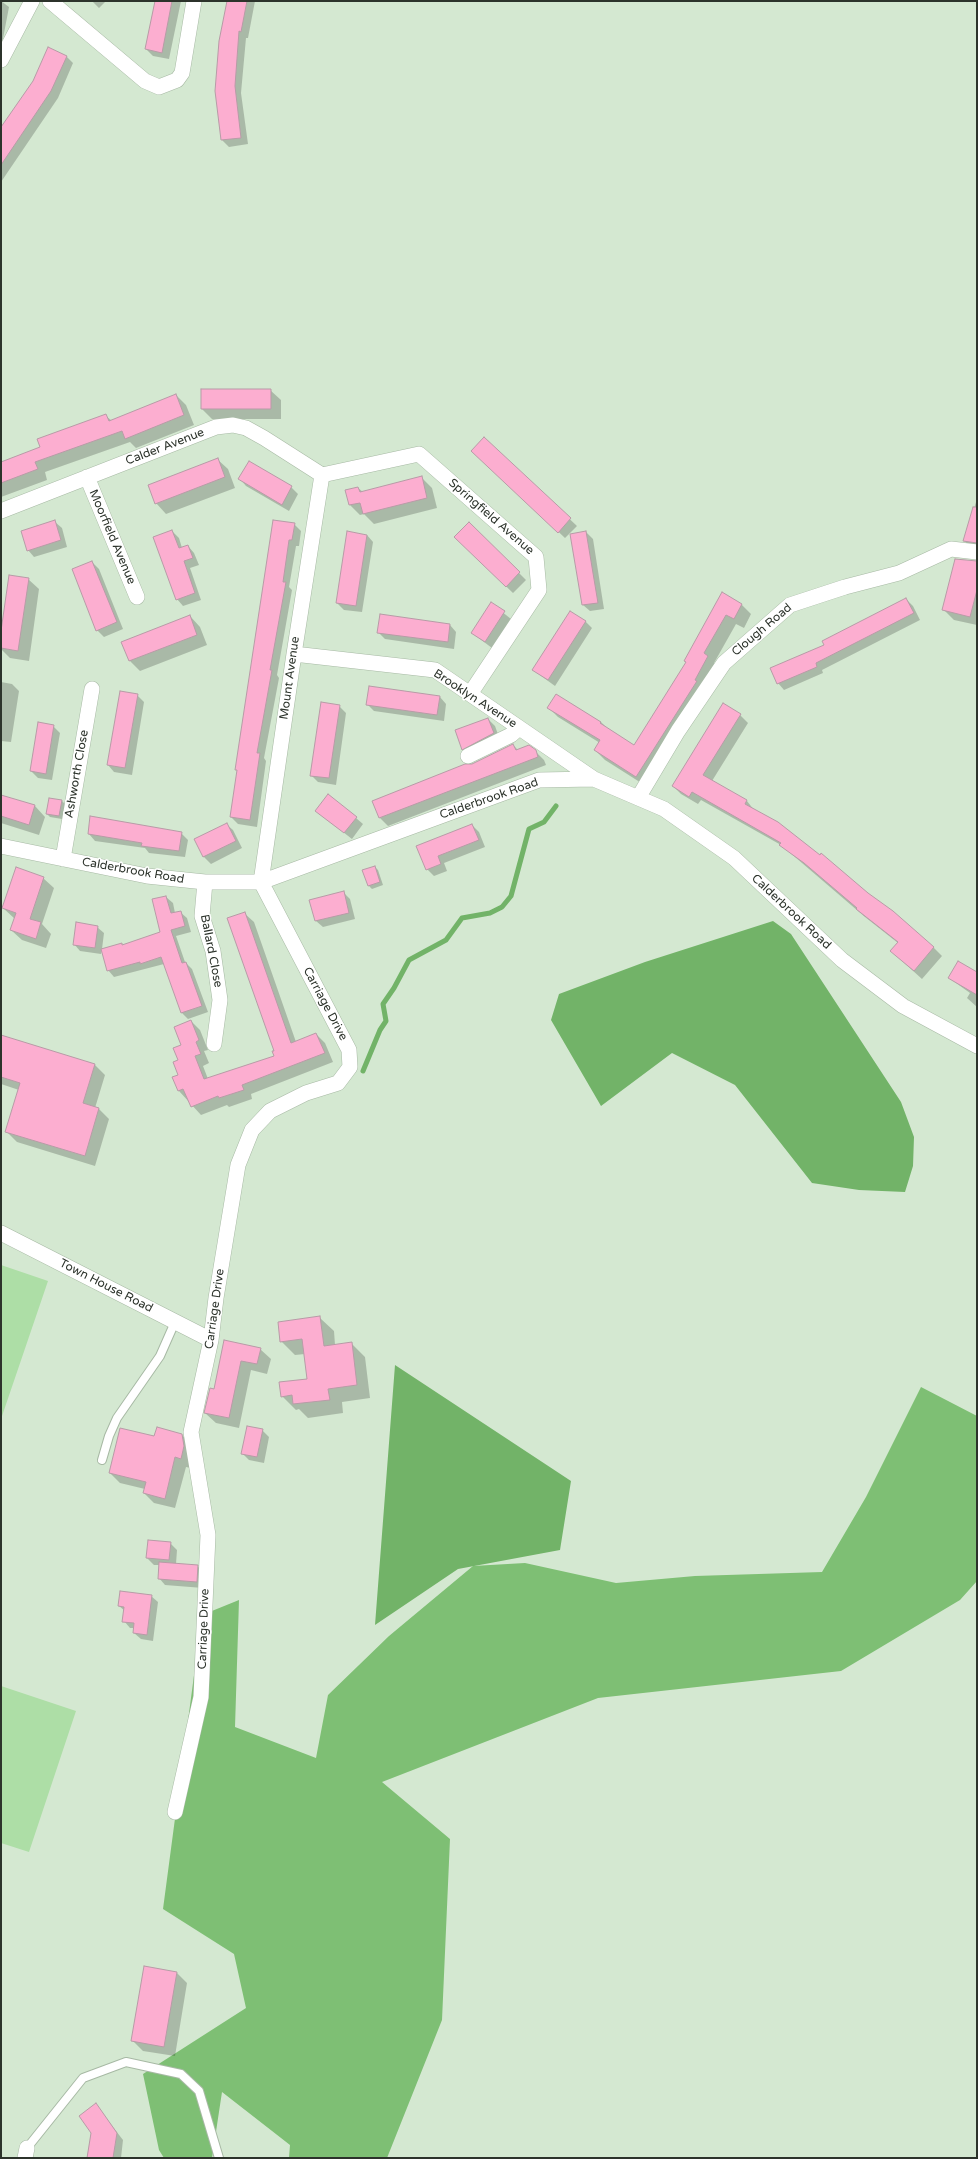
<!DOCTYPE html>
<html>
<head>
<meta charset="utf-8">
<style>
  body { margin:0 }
  #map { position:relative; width:978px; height:2159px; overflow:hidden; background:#d4e8d1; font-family:"Varela Round",sans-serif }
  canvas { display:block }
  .frame { position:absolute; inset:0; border:2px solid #2c332b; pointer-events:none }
</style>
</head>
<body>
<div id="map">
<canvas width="978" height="2159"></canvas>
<div class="frame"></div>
</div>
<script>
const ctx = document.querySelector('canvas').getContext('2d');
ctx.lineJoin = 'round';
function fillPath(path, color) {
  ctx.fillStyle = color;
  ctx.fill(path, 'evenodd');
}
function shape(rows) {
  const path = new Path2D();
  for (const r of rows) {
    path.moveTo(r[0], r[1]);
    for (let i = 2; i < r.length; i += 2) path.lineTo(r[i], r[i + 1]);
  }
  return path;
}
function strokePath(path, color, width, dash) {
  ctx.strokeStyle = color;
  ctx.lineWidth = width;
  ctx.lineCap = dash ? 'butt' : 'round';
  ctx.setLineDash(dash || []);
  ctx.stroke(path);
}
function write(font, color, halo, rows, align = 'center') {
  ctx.font = font + ' "Varela Round",sans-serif';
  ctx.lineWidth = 3;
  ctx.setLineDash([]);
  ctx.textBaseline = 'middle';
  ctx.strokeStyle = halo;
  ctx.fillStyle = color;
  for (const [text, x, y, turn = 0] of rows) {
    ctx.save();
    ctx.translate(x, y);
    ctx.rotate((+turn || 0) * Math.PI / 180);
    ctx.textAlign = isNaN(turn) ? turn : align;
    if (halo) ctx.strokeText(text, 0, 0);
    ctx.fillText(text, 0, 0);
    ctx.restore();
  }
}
fillPath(shape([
  [1,1265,48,1281,1,1419],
  [1,1686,76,1711,29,1852,1,1843]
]), '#addea6');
fillPath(shape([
  [921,1387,977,1416,977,1581,960,1600,841,1671,598,1698,382,1782,450,1839,442,2020,387,2158,289,2158,290,2145,222,2092,212,2158,164,2158,159,2150,143,2074,246,2008,234,1954,163,1909,202,1615,239,1600,235,1727,316,1758,328,1695,389,1636,473,1566,525,1563,616,1583,695,1576,822,1572,866,1497]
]), '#7ebf74');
fillPath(shape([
  [773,921,791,934,901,1102,914,1137,913,1166,905,1192,859,1190,812,1183,735,1085,672,1053,601,1106,551,1020,559,994,645,962],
  [395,1365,571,1481,560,1550,458,1569,375,1625]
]), '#72b368');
fillPath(shape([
  [1,1,9,7,1,49],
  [92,1,106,1,99,8],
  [156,1,181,1,169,59,153,56,146,49],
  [228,1,255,1,248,38,246,38,241,93,248,144,229,147,222,140,216,91],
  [66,56,73,63,58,98,1,182,1,130],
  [270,390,281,400,281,419,212,419,202,409],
  [176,395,186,405,194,425,136,448,130,442,45,472,47,480,1,497,1,463,41,448,106,416,112,421],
  [484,438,577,526,565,538,479,457],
  [217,459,228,469,235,488,166,514,156,503],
  [249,463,291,487,298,494,289,511,246,486,240,479],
  [422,478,432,488,437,508,374,524,364,514,360,515,350,505,358,488,363,492],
  [976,502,977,502,977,552,964,541],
  [274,521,294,524,301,531,299,546,296,546,289,587,292,590,277,675,279,678,264,758,266,761,257,827,238,824,231,817,238,771,236,769],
  [55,522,62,528,67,547,34,557,28,550],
  [469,523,526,580,513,593,455,537],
  [172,531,179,538,182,548,188,546,194,553,199,565,190,568,201,600,183,606,177,599],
  [586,532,593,539,604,609,590,611,583,605],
  [367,535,373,542,362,612,344,610,337,603],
  [92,562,99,569,123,629,104,637,97,630],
  [977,562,977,625,954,620,943,609],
  [28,579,39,589,29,661,10,658,1,649,1,638],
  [723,594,741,604,751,614,744,628,736,624,714,663,718,666,646,786,605,760,595,750,600,743,558,717,549,708,556,695,601,722,608,729,634,746,687,663],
  [906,599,913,606,920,620,822,670,823,673,784,690,778,683,825,646],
  [491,603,511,619,492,648,472,633],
  [190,616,200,627,207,645,140,671,130,661,123,642],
  [585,621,592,628,555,686,533,670],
  [450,625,456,632,454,649,385,639,378,632],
  [1,682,12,684,19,691,11,742,1,741],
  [137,695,144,702,132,775,114,772,108,765],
  [440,697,446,704,444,721,374,711,368,705],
  [339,706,346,713,336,785,318,782,311,775],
  [740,715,748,723,712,781,747,801,754,810,893,912,934,948,942,956,922,979,891,951,898,943,865,917,781,845,701,800,698,804,681,794,673,786],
  [488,719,495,726,500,740,470,756,463,749],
  [53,726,60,733,52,780,38,778,31,771],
  [513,745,518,750,535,751,544,760,546,765,388,826,380,818,472,765],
  [1,796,35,806,45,817,39,835,1,823],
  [62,801,65,804,62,819,50,817,47,814],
  [316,811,356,818,363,824,352,839],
  [226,824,233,830,242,848,211,864,204,857,195,839],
  [472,825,479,832,485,847,444,863,447,871,434,876,427,869,418,846],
  [181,833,188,840,185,857,149,853,145,848,95,841,89,834],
  [375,867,378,870,383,885,372,889,369,886],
  [43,878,54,888,42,924,51,934,46,948,22,940,11,930,15,919,3,908],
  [343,892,350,899,355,919,323,927,316,921],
  [166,897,173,903,175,913,180,912,187,918,191,932,176,936,185,962,192,969,208,1012,188,1019,182,1013,164,964,114,977,108,970,102,949,101,954,80,951,74,944,97,927,104,933,102,949,121,944,123,946,162,933],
  [244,913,254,922,296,1042,316,1034,325,1043,333,1062,251,1094,252,1099,229,1107,227,1105,201,1115,179,1091,180,1060,191,1021,200,1030,208,1050,204,1051,209,1063,203,1066,208,1079,275,1057],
  [977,973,977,1007,967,998,970,993,949,978],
  [1,1036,95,1065,105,1075,95,1108,99,1109,109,1119,95,1166,17,1142,7,1132,19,1090,1,1084],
  [320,1318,334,1331,335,1345,351,1343,365,1357,370,1398,342,1402,343,1413,308,1418,299,1409,296,1410,282,1396,308,1380,305,1354,295,1355,281,1341],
  [225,1341,260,1349,271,1359,267,1374,251,1370,239,1428,216,1423,205,1413,215,1390],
  [262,1430,269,1437,264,1463,249,1460,242,1453],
  [182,1435,192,1445,191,1468,186,1467,175,1508,154,1503,144,1493,145,1489,120,1483,110,1473,155,1438],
  [170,1543,177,1550,176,1564,197,1566,204,1572,203,1588,165,1585,159,1578,160,1565,154,1565,147,1558],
  [151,1596,158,1602,153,1641,141,1639,134,1633,134,1628,130,1628,124,1621,125,1611,119,1606],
  [177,1973,187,1983,175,2056,143,2051,132,2040],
  [96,2105,123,2140,121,2158,87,2158]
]), '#0003');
strokePath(shape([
  [363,1071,380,1030,386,1021,383,1004,394,988,409,960,446,940,462,918,490,913,502,907,511,896,529,829,544,822,556,806]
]), '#72b368', 5);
const building = shape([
  [155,1,172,1,162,53,145,49,155,1],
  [227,1,247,1,241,32,239,31,235,86,241,138,221,140,215,91,219,41,227,1],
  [48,47,67,56,51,91,1,165,1,127,33,81,48,47],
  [201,389,271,389,271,409,201,409,201,389],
  [176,394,184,415,125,439,122,431,35,462,38,469,1,483,1,462,40,447,37,439,106,414,109,421,176,394],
  [484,437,571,518,558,533,471,451,484,437],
  [218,458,225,477,155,504,148,485,218,458],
  [249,461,292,486,282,505,238,479,249,461],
  [422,476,427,498,363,514,360,503,349,505,345,490,358,487,360,492,422,476],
  [973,507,977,507,977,543,963,541,973,507],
  [55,520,61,540,27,551,21,531,55,520],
  [273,520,295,523,292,540,289,540,283,582,286,582,270,670,272,670,257,753,260,753,250,820,230,817,237,770,235,770,273,520],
  [469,522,520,572,506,587,454,537,469,522],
  [172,530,179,548,188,545,193,558,184,561,195,593,176,600,153,537,172,530],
  [347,531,367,535,356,606,336,603,347,531],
  [586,531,598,603,582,605,570,534,586,531],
  [955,559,977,561,977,590,970,617,942,610,955,559],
  [92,561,117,622,96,631,72,569,92,561],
  [9,575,29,578,18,651,1,648,1,631,9,575],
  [722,592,742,604,734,619,726,615,704,653,708,656,695,680,697,681,636,777,594,750,600,740,547,708,556,694,601,722,600,723,634,745,686,662,684,661,722,592],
  [906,598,914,613,816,663,817,667,777,684,770,668,824,645,822,641,906,598],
  [491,602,505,611,485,642,471,633,491,602],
  [570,611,586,621,548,680,532,670,570,611],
  [380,614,450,624,448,642,377,633,380,614],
  [190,615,197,635,129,661,121,642,190,615],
  [369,686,440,696,437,715,366,705,369,686],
  [120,691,138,694,125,768,107,765,120,691],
  [321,702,340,705,329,778,310,776,321,702],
  [723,703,741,714,703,775,747,800,745,804,778,822,820,855,821,853,868,893,893,911,934,947,914,971,890,951,898,942,856,909,857,908,804,863,779,845,781,843,692,792,689,797,672,786,723,703],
  [488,718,494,733,462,750,455,730,488,718],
  [38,722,54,725,46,774,30,771,38,722],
  [513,744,516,750,529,745,536,750,538,757,379,818,372,801,465,764,472,764,513,744],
  [328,794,357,817,344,833,315,811,328,794],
  [1,795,35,805,29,825,1,816,1,795],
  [49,798,62,800,59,816,46,814,49,798],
  [90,816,182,832,179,851,141,846,142,843,88,834,90,816],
  [227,823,236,841,203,857,194,839,227,823],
  [472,824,479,840,438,856,441,864,426,870,416,846,472,824],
  [375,866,380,882,368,886,362,870,375,866],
  [16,867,44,877,30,919,41,922,36,939,10,930,16,913,2,908,16,867],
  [344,891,349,913,315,921,309,900,344,891],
  [166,896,171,913,181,911,185,926,171,930,182,963,186,962,202,1006,181,1013,161,957,140,964,140,962,107,971,101,949,122,943,122,945,160,932,152,899,166,896],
  [245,912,291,1043,316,1033,325,1053,242,1085,244,1090,219,1098,218,1096,191,1107,183,1089,178,1091,172,1077,178,1075,173,1062,178,1060,173,1048,181,1045,174,1027,191,1020,199,1040,196,1042,201,1054,195,1056,204,1079,274,1056,272,1051,274,1051,227,918,245,912],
  [76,922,98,926,95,948,73,945,76,922],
  [958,961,977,972,977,995,948,978,958,961],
  [1,1035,95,1064,83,1103,99,1108,85,1156,5,1132,20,1083,1,1077,1,1035],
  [320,1316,324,1346,352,1342,357,1385,328,1389,330,1400,293,1404,292,1395,281,1397,279,1382,307,1379,302,1339,280,1342,278,1322,320,1316],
  [224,1340,261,1348,257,1364,241,1361,229,1418,204,1413,210,1388,214,1389,224,1340],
  [247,1426,263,1429,257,1457,241,1454,247,1426],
  [157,1427,182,1434,184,1446,181,1459,175,1457,165,1499,143,1493,146,1482,109,1473,120,1428,154,1436,157,1427],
  [148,1540,171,1542,169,1560,146,1558,148,1540],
  [159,1562,198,1565,197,1582,158,1579,159,1562],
  [120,1591,152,1595,147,1635,133,1633,134,1623,122,1622,124,1607,118,1606,120,1591],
  [144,1966,177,1972,164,2047,131,2041,144,1966],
  [96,2103,117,2133,113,2158,87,2158,91,2133,79,2116,96,2103]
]);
fillPath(building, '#fcaed0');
strokePath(building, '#b79ba6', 1);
const service = shape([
  [102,1460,109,1436,117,1418,160,1356,175,1322],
  [27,2148,83,2078,126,2062,181,2074,199,2091,219,2158]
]);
const minor = shape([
  [50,1,145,81,159,87,177,80,182,73,194,1],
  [1,60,32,1],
  [322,475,419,454,536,557,539,590,470,694],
  [87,477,137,597],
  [1,511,216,427,233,425,246,428,264,438,322,475],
  [294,654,435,670,594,779],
  [468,756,511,735,519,728],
  [638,798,678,731,724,663,790,605,845,587,899,573,951,549,977,552],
  [1,846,147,876,205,882,261,882,539,780,594,779,664,809,734,858,842,960,903,1006,977,1046],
  [63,859,92,689],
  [205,882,202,916,213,951,220,1000,214,1044],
  [261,882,294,654,322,475],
  [1,1233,211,1340],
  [175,1812,201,1697,208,1535,191,1432,211,1340,216,1298,238,1165,252,1130,270,1111,306,1093,338,1083,350,1067,349,1050,261,882],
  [25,2158,27,2148]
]);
strokePath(service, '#a7b9a4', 10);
strokePath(minor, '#a7b9a4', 16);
strokePath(service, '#fff', 8);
strokePath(minor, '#fff', 15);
write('12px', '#2c332b', '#fff', [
  ["Calder Avenue",165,447,-21],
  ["Springfield Avenue",491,517,41],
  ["Moorfield Avenue",112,537,67],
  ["Clough Road",762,630,-40],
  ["Mount Avenue",290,678,-82],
  ["Brooklyn Avenue",475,699,33],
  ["Ashworth Close",77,774,-80],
  ["Calderbrook Road",489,799,-19],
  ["Calderbrook Road",133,871,10],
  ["Calderbrook Road",791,912,43],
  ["Ballard Close",211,951,79],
  ["Carriage Drive",325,1004,62],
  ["Town House Road",106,1286,27],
  ["Carriage Drive",215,1309,-82],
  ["Carriage Drive",204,1629,-88]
]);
</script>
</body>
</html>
